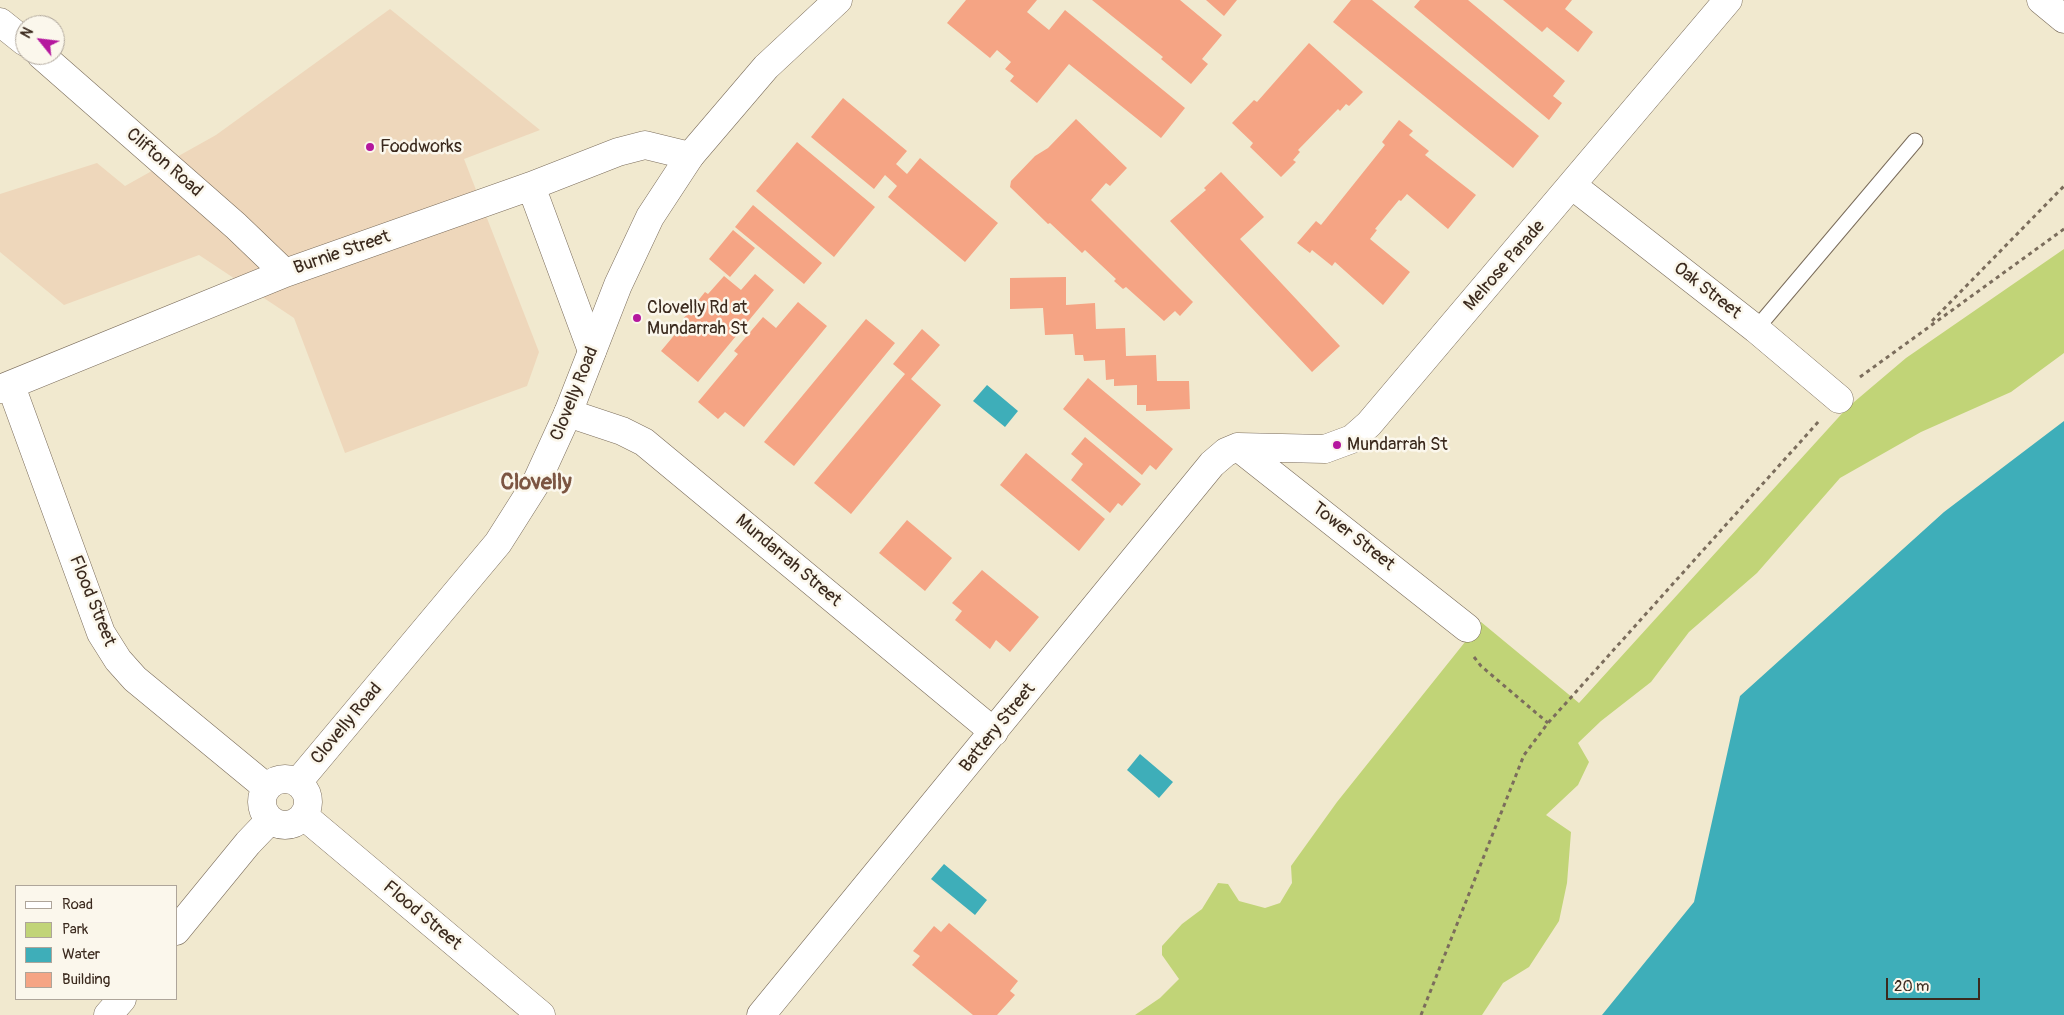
<!DOCTYPE html>
<html>
<head>
<meta charset="utf-8">
<style>
  body { margin:0 }
  #map { position:relative; width:2064px; height:1015px; overflow:hidden; background:#f1e9cf; font-family:Pangolin,sans-serif }
  canvas { display:block }
  .legend { position:absolute; left:15px; top:885px; width:162px; height:115px; box-sizing:border-box; background:#fbf7ec; border:1px solid #aea59a; margin:0; padding:6px 9px; list-style:none; font-size:15px; color:#3b2a1e }
  .legend li { display:flex; align-items:center; gap:10px; height:25px }
  .legend b { width:25px; border:1px solid #aea59a }
  .north { position:absolute; left:15px; top:15px; width:50px; height:50px; box-sizing:border-box; background:#fbf7ec; border:1px solid #aea59a; border-radius:50%; rotate:299deg; font-size:14px; font-weight:700; line-height:20px; text-align:center; color:#3b2a1e }
  .north::after { content:''; display:block; margin:auto; width:18px; height:22px; background:#b5179e; clip-path:polygon(50% 0,100% 100%,50% 72%,0 100%) }
  .scale { position:absolute; left:1886px; top:978px; width:94px; height:22px; box-sizing:border-box; border:2px solid #3b2a1e; border-top:0; padding-left:6px; font-size:15px; line-height:18px; white-space:nowrap; color:#3b2a1e; -webkit-text-stroke:4px #fbf7ec; paint-order:stroke }
</style>
</head>
<body>
<div id="map">
<canvas width="2064" height="1015"></canvas>
<ul class="legend">
<li><b style="height:6px;background:#fff"></b>Road</li>
<li><b style="height:14px;background:#c1d477"></b>Park</li>
<li><b style="height:14px;background:#3eaeb9"></b>Water</li>
<li><b style="height:14px;background:#f5a484"></b>Building</li>
</ul>
<div class="north">N</div>
<div class="scale">20 m</div>
</div>
<script>
const ctx = document.querySelector('canvas').getContext('2d');
ctx.lineJoin = 'round';
function fillPath(path, color) {
  ctx.fillStyle = color;
  ctx.fill(path, 'evenodd');
}
function shape(rows) {
  const path = new Path2D();
  for (const r of rows) {
    if (r.length === 3) {
      path.moveTo(r[0] + r[2], r[1]);
      path.arc(r[0], r[1], r[2], 0, 2 * Math.PI);
      continue;
    }
    path.moveTo(r[0], r[1]);
    for (let i = 2; i < r.length; i += 2) path.lineTo(r[i], r[i + 1]);
  }
  return path;
}
function strokePath(path, color, width, dash) {
  ctx.strokeStyle = color;
  ctx.lineWidth = width;
  ctx.lineCap = dash ? 'butt' : 'round';
  ctx.setLineDash(dash || []);
  ctx.stroke(path);
}
function write(font, color, halo, rows, align = 'center') {
  ctx.font = font + ' Pangolin,sans-serif';
  ctx.lineWidth = 5;
  ctx.setLineDash([]);
  ctx.textBaseline = 'middle';
  ctx.strokeStyle = halo;
  ctx.fillStyle = color;
  for (const [text, x, y, turn = 0] of rows) {
    ctx.save();
    ctx.translate(x, y);
    ctx.rotate((+turn || 0) * Math.PI / 180);
    ctx.textAlign = isNaN(turn) ? turn : align;
    if (halo) ctx.strokeText(text, 0, 0);
    ctx.fillText(text, 0, 0);
    ctx.restore();
  }
}
fillPath(shape([
  [390,9,540,130,464,159,539,352,527,386,345,453,294,318,199,255,64,305,0,252,0,194,97,163,125,186,216,135]
]), '#eed7bb');
fillPath(shape([
  [2064,249,2064,353,2011,392,1921,432,1840,478,1757,573,1689,632,1651,682,1601,721,1578,743,1589,762,1578,785,1546,815,1571,832,1567,883,1559,921,1529,967,1503,983,1482,1015,1135,1015,1160,998,1179,979,1162,955,1162,946,1182,924,1202,909,1218,883,1228,884,1239,901,1265,908,1280,903,1292,883,1291,866,1337,802,1481,622,1579,703,1847,408,1906,358]
]), '#c1d477');
fillPath(shape([
  [987,385,1018,411,1005,427,973,401],
  [2064,421,2064,1015,1602,1015,1694,902,1740,696,1944,512],
  [1140,754,1173,782,1159,798,1127,770],
  [944,864,987,900,975,915,931,879]
]), '#3eaeb9');
fillPath(shape([
  [966,0,1037,0,1027,12,1049,30,1065,10,1185,108,1161,138,1069,64,1037,103,1010,81,1014,76,1005,69,1011,62,997,50,990,58,947,23],
  [1092,0,1180,0,1222,35,1202,59,1208,64,1191,84,1161,59,1163,57],
  [1206,0,1237,0,1224,16],
  [1351,0,1372,0,1539,136,1513,168,1333,22],
  [1420,0,1468,0,1565,81,1553,96,1562,103,1549,120,1414,7],
  [1503,0,1572,0,1565,9,1593,32,1578,52,1547,27,1542,32],
  [1309,43,1363,92,1349,106,1346,104,1340,111,1338,109,1298,150,1300,152,1293,160,1296,162,1281,177,1250,147,1253,143,1232,123,1254,100,1257,102],
  [843,98,907,151,896,164,907,174,920,158,998,223,965,262,888,197,897,186,885,175,874,189,811,137],
  [1076,119,1127,168,1110,186,1106,183,1091,200,1193,302,1180,316,1175,311,1164,321,1126,287,1123,289,1114,281,1116,279,1085,250,1082,253,1050,223,1048,224,1010,187,1011,181,1035,156,1048,148],
  [1399,120,1413,131,1409,135,1429,151,1425,155,1476,195,1448,229,1407,194,1401,201,1399,200,1375,229,1377,230,1370,239,1410,272,1383,305,1335,262,1332,266,1312,250,1310,253,1297,243,1316,221,1321,225,1385,145,1382,142],
  [797,142,875,207,834,257,756,191],
  [1221,172,1264,217,1240,239,1340,346,1312,372,1170,221,1206,190,1204,188],
  [753,205,822,263,804,284,735,227],
  [733,230,755,248,730,277,709,259],
  [755,274,774,290,698,382,661,351,687,320,684,318,705,292,708,294,724,276,741,290],
  [1066,277,1066,305,1095,303,1096,329,1125,328,1126,356,1156,355,1157,381,1189,381,1190,409,1146,411,1146,405,1137,405,1137,385,1114,386,1114,379,1106,380,1105,360,1084,361,1083,355,1075,355,1073,334,1045,335,1043,308,1010,309,1010,278],
  [798,302,827,326,744,427,725,412,718,419,698,402,738,354,734,351,763,317,776,328],
  [866,319,895,343,794,466,764,442],
  [922,329,940,345,911,379,941,405,851,514,814,483,905,374,893,364],
  [1088,378,1173,449,1156,470,1150,465,1142,475,1063,409],
  [1085,437,1141,484,1122,506,1118,503,1110,513,1071,480,1083,464,1071,454],
  [1026,453,1105,519,1079,551,1000,485],
  [907,520,952,558,925,591,879,553],
  [982,570,1039,617,1010,652,996,640,990,649,955,620,962,611,952,603],
  [949,923,1018,981,1010,991,1015,995,997,1015,973,1015,912,965,920,956,913,951,934,926,941,932]
]), '#f5a484');
const service = shape([
  [1756,329,1915,141]
]);
const minor = shape([
  [2041,0,2064,19],
  [0,22,25,42],
  [41,55,236,226,285,273],
  [531,186,592,351],
  [1573,186,1756,329,1839,399],
  [11,386,101,633,118,660,135,679,266,787],
  [0,389,285,273,531,186,618,152,645,145,690,156],
  [568,413,622,431,644,442,994,732],
  [1238,447,1467,628],
  [304,816,541,1015],
  [761,1015,1212,464,1226,452,1238,447,1325,449,1352,439,1369,424,1728,0]
]);
const tertiary = shape([
  [285,802,23],
  [298,782,498,543,536,483,568,413,618,285,650,217,690,156,766,67,838,0],
  [176,931,248,843,270,820],
  [108,1015,122,999]
]);
strokePath(service, '#7b6d5c', 17);
strokePath(minor, '#7b6d5c', 29);
strokePath(tertiary, '#7b6d5c', 29);
strokePath(shape([
  [1932,321,2064,186],
  [1860,377,2064,229],
  [1474,657,1481,666,1548,723],
  [1421,1015,1524,755,1548,723,1820,420]
]), '#7b6d5c', 3, [4, 4]);
strokePath(service, '#fff', 15);
strokePath(minor, '#fff', 28);
strokePath(tertiary, '#fff', 28);
for (const [x, y, r, color] of [
  [370,147,5,"#b5179e"],
  [637,318,5,"#b5179e"],
  [1337,445,5,"#b5179e"]
]) {
  const dot = new Path2D();
  dot.arc(x, y, r, 0, 2 * Math.PI);
  ctx.fillStyle = color;
  ctx.fill(dot);
  strokePath(dot, '#fbf7ec', 2);
}
write('18px', '#3b2a1e', '#fbf7ec', [
  ["Foodworks",380,147],
  ["Clovelly Rd at",647,308],
  ["Mundarrah St",647,329],
  ["Mundarrah St",1347,445]
], 'left');
write('18px', '#3b2a1e', '#fbf7ec', [
  ["Clifton Road",164,163,41],
  ["Burnie Street",342,253,-19],
  ["Melrose Parade",1505,266,-49],
  ["Oak Street",1707,291,38],
  ["Clovelly Road",575,394,-68],
  ["Tower Street",1353,537,38],
  ["Mundarrah Street",788,561,40],
  ["Flood Street",92,601,68],
  ["Clovelly Road",347,724,-50],
  ["Battery Street",998,728,-51],
  ["Flood Street",422,916,40]
]);
write('bold 22px', '#7c5542', '#fbf7ec', [
  ["Clovelly",536,483]
]);
</script>
</body>
</html>
